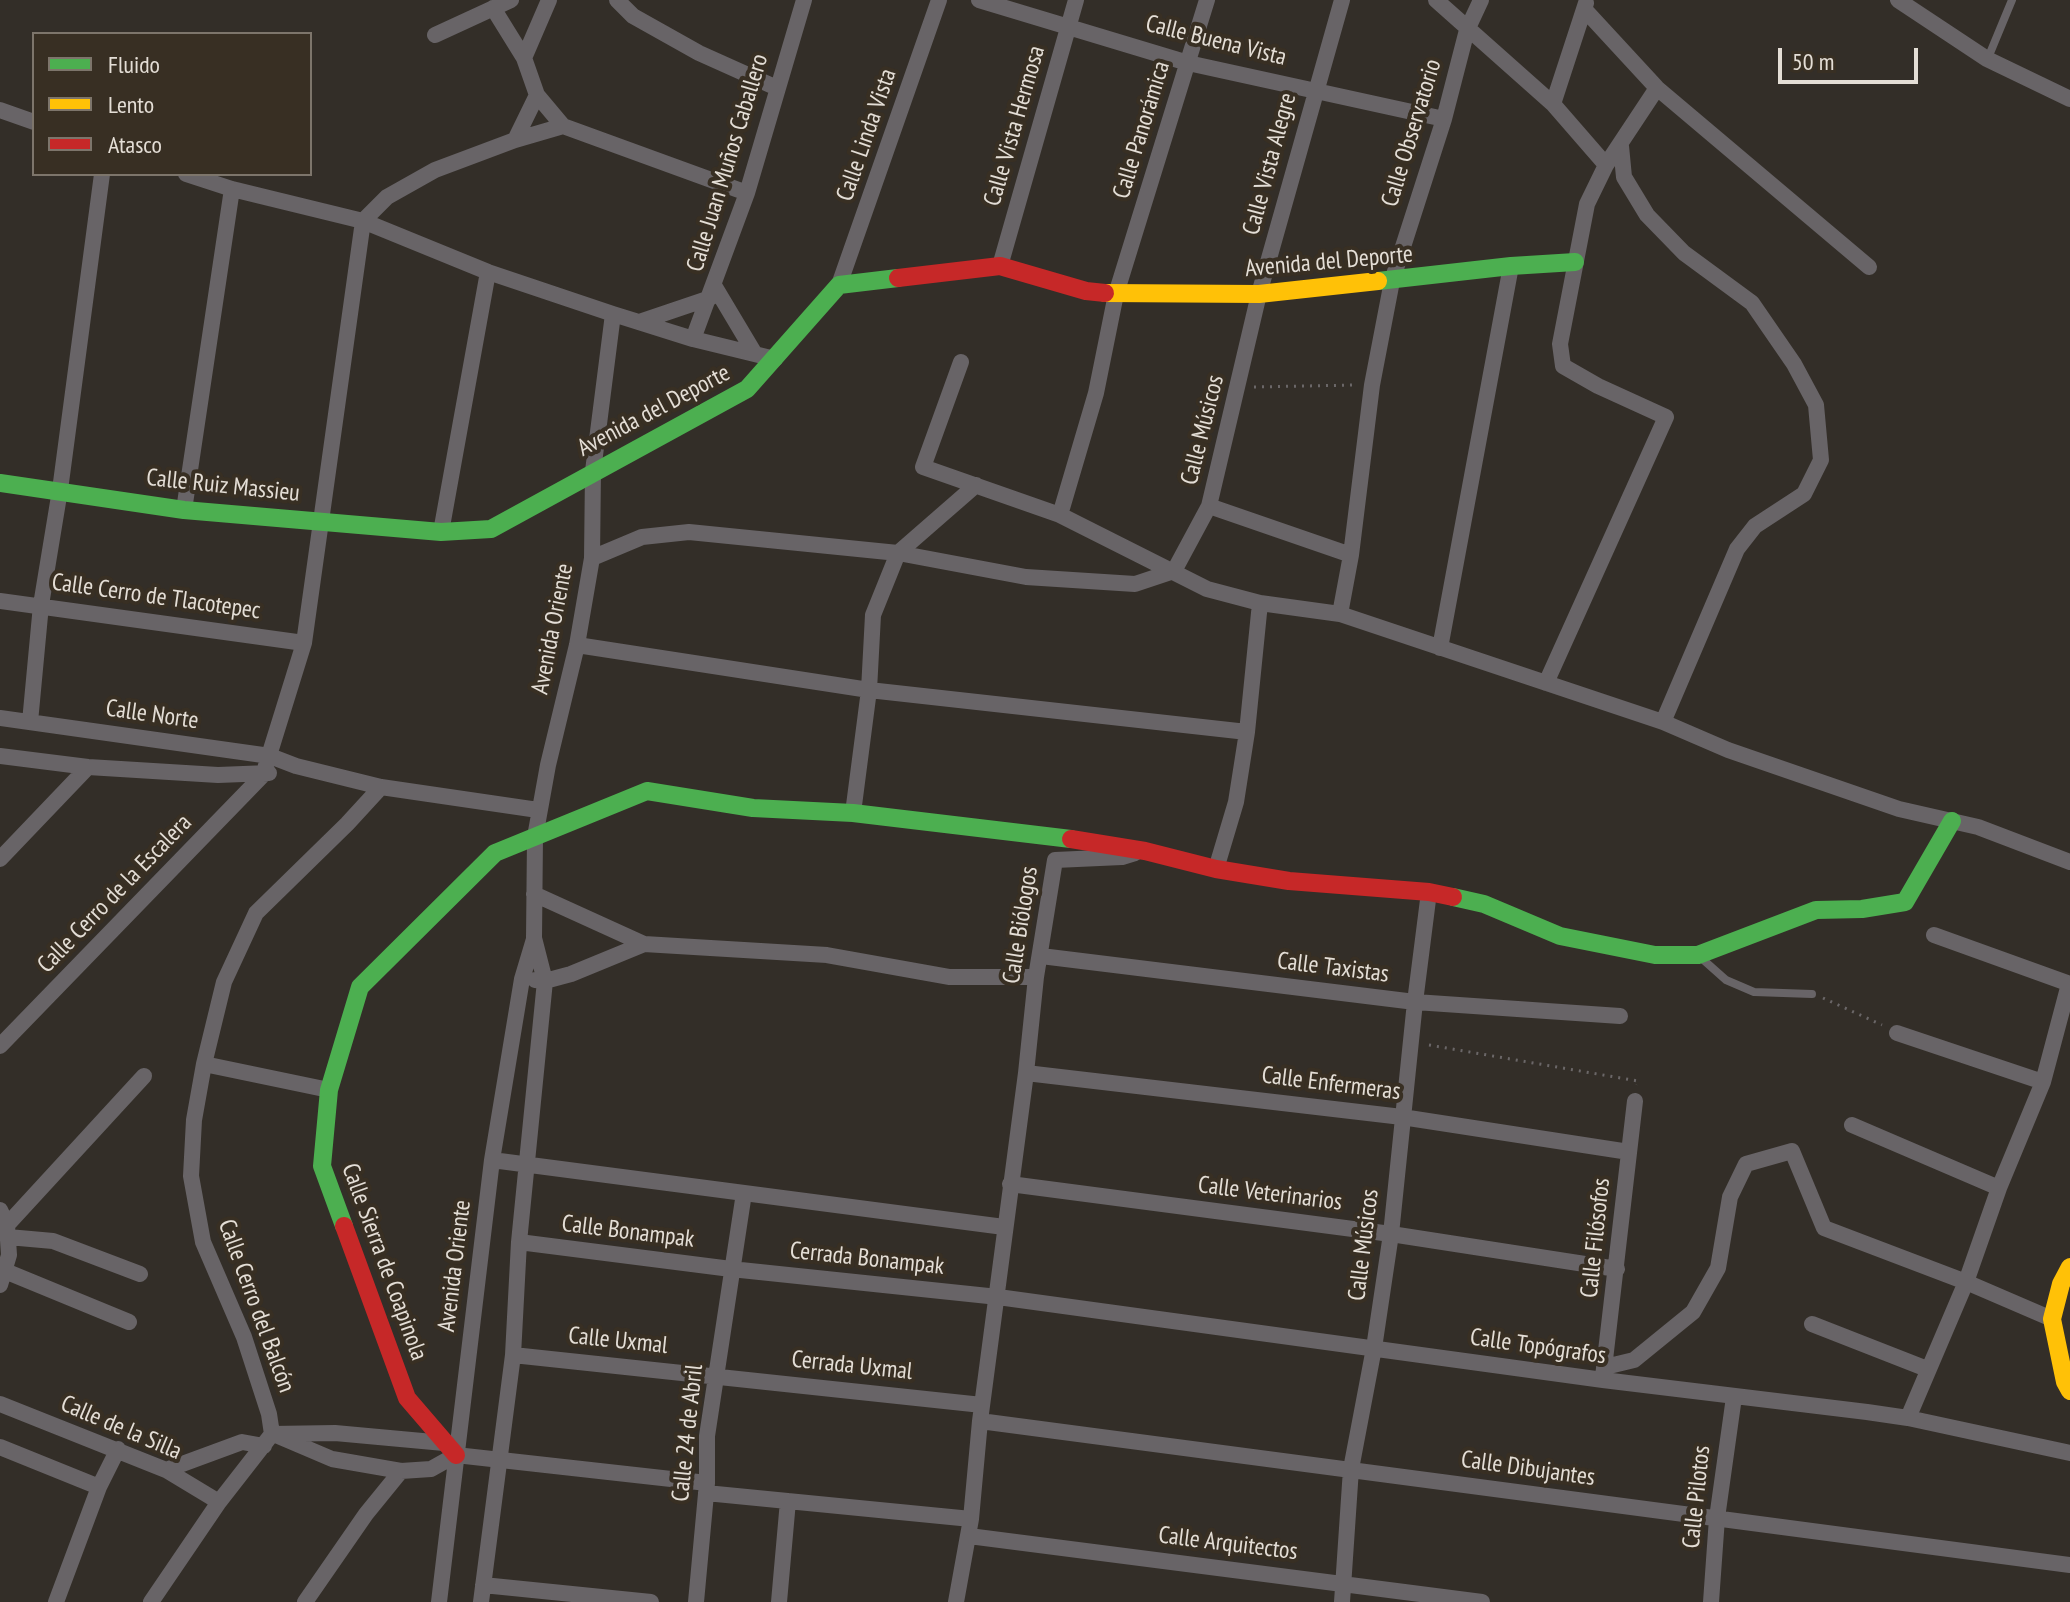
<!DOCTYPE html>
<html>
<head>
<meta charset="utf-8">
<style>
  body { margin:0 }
  #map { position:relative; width:2070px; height:1602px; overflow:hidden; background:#332e28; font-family:"PT Sans Narrow",sans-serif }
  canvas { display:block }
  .legend { position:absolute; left:32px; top:32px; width:280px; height:144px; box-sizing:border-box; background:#382f23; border:2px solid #7d756b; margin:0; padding:10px 14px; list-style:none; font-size:24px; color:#e4ded6 }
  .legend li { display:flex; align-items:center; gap:16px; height:40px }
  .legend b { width:40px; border:2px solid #7d756b }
  .scale { position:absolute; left:1778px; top:48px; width:140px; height:36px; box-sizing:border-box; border:4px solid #e4ded6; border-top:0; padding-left:10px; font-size:24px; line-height:28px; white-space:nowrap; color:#e4ded6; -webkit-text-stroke:6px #382f23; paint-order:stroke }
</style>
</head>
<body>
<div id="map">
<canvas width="2070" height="1602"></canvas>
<ul class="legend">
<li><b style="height:10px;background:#4caf50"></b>Fluido</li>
<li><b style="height:10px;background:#ffc107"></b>Lento</li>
<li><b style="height:10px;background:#c62828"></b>Atasco</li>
</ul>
<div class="scale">50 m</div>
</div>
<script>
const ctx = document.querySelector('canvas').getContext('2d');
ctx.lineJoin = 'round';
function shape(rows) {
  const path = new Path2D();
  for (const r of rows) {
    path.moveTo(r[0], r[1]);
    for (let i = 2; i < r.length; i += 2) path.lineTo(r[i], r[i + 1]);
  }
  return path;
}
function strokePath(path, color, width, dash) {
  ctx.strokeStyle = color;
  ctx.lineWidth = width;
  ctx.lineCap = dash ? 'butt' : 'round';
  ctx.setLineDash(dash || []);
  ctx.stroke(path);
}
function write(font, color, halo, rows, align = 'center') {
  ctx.font = font + ' "PT Sans Narrow",sans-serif';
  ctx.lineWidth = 8;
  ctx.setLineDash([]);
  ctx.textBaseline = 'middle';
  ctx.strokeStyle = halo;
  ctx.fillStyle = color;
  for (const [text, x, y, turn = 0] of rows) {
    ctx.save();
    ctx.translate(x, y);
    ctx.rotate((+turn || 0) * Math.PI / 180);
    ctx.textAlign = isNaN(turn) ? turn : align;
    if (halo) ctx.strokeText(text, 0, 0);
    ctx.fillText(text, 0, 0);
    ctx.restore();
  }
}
strokePath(shape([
  [1254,387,1355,385],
  [1823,998,1882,1025],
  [1429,1045,1638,1081,1637,1085]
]), '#6b6768', 3, [2, 6]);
strokePath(shape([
  [1988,58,2012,0],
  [1699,956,1726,980,1754,992,1812,994]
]), '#686467', 8);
strokePath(shape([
  [617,0,633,16,699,53,777,88],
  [979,0,1188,63,1444,119],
  [1436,0,1553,104,1606,165],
  [1898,0,1987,59,2070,99],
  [493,8,524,58,537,95,563,126,747,193],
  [1585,10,1657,88,1869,267],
  [435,35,511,0],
  [524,58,549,0],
  [1553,104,1586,3],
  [0,110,34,122],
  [515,140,537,95],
  [1621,146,1624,177,1647,215,1684,253,1752,303,1794,364,1816,405,1821,460,1804,494,1755,526,1737,549,1663,722],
  [186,174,232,189,363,221,488,272,613,314,693,339,775,359],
  [1000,266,1076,0],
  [839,285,939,0],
  [715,287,755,354],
  [639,322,710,298],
  [693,339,747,193,804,0],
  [961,362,923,467,1060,515,1207,589,1260,603,1340,614,1663,722,1728,750,1899,809,1978,827,2070,862],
  [1209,506,1351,555],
  [184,510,232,189],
  [1060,515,1096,393,1116,294,1207,0],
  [441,532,488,272],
  [592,558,642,537,689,532,898,553,1026,577,1135,584,1174,571,1209,506,1259,294,1342,0],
  [0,601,304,643],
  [1340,614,1351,555,1372,385,1392,281,1444,119,1467,30,1481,0],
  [577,645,869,690,1247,732],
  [1440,648,1511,266],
  [1546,683,1666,417,1598,386,1563,366,1560,344,1587,204,1606,165,1657,88],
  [0,718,270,756,296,766,381,787,538,810],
  [30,722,41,605,60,490,102,174],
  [0,756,88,767,218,775,269,773],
  [853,813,869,690,873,615,898,553,976,485],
  [0,859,88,767],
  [1216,869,1236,802,1247,732,1260,603],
  [534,894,644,944,827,955,950,977,1036,977],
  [1934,935,2070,984],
  [1041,956,1415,1002,1620,1016],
  [535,980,545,981,571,974,644,944],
  [1897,1033,2043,1082],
  [0,1046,263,775,304,643,363,221,387,197,435,170,515,140,563,126],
  [204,1064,329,1090],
  [1026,1073,1402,1117,1629,1152],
  [1852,1125,1999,1188],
  [492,1160,1004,1227],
  [1010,1184,1391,1234,1617,1269],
  [0,1210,7,1225,9,1255,0,1285],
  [7,1225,144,1076],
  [8,1237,53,1241,140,1274],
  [519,1242,731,1269,998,1297,1603,1380,1867,1412,1908,1418,2070,1453],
  [5,1271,129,1322],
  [1812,1324,1927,1369],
  [513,1355,982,1405],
  [1605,1367,1634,1360,1693,1312,1718,1268,1730,1197,1746,1164,1792,1151,1824,1228,1966,1282,2052,1319],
  [1603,1377,1635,1101],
  [0,1404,166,1470,219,1502],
  [1908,1418,1966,1282,1999,1188,2043,1082,2069,984],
  [980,1421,2070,1565],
  [272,1434,335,1433,444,1443],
  [278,1436,332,1459,401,1471],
  [0,1447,99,1487],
  [166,1470,242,1442,264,1446],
  [706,1493,971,1519],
  [969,1536,1482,1602],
  [483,1585,651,1602],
  [56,1602,99,1487,118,1449],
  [151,1602,219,1502,272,1434,269,1414,244,1337,203,1242,191,1176,194,1120,204,1064,224,982,256,913,347,824,381,787],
  [305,1602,366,1514,401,1471,431,1469,456,1455,707,1483],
  [439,1602,492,1160,522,979,534,939],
  [481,1602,513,1355,519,1242,545,981,534,938,535,837,548,765,577,645,592,558,593,471,613,314],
  [696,1602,707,1483,707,1436,744,1193],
  [779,1602,788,1501],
  [956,1602,971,1519,980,1421,1026,1073,1036,977,1055,860,1122,857,1135,853],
  [1342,1602,1351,1469,1374,1348,1391,1234,1415,1002,1429,892],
  [1711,1602,1717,1518,1734,1397]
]), '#686467', 16);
strokePath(shape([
  [1378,281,1511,266,1575,262],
  [0,483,184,510,441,532,491,529,747,389,839,285,898,278],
  [1453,897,1484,904,1560,936,1655,955,1698,955,1816,910,1862,909,1905,902,1952,821],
  [344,1226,322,1166,329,1090,360,987,495,853,647,791,753,808,853,813,1071,839]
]), '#4caf50', 18);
strokePath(shape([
  [1105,293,1259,294,1378,281],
  [2070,1267,2061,1284,2052,1319,2065,1382,2070,1391]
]), '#ffc107', 18);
strokePath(shape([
  [898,278,1000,266,1086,291,1105,293],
  [1071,839,1145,851,1216,869,1289,881,1429,892,1453,897],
  [344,1226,407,1398,456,1455]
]), '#c62828', 18);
write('24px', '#e4ded6', '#382f23', [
  ["Calle Buena Vista",1216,41,14],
  ["Calle Vista Hermosa",1015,126,-74],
  ["Calle Panorámica",1142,130,-73],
  ["Calle Observatorio",1412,133,-73],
  ["Calle Linda Vista",867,135,-71],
  ["Calle Juan Muños Caballero",728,163,-73],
  ["Calle Vista Alegre",1270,164,-75],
  ["Avenida del Deporte",1329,262,-5],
  ["Avenida del Deporte",654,411,-28],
  ["Calle Músicos",1203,430,-76],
  ["Calle Ruiz Massieu",223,486,6],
  ["Calle Cerro de Tlacotepec",156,597,8],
  ["Avenida Oriente",553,629,-79],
  ["Calle Norte",152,715,8],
  ["Calle Cerro de la Escalera",115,894,-46],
  ["Calle Biólogos",1021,925,-81],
  ["Calle Taxistas",1333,968,7],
  ["Calle Enfermeras",1331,1084,7],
  ["Calle Veterinarios",1270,1194,7],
  ["Calle Bonampak",628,1232,7],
  ["Calle Filósofos",1596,1238,-84],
  ["Calle Músicos",1364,1245,-83],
  ["Cerrada Bonampak",867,1259,6],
  ["Calle Sierra de Coapinola",384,1262,70],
  ["Avenida Oriente",455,1266,-83],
  ["Calle Cerro del Balcón",256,1306,70],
  ["Calle Uxmal",618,1341,6],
  ["Calle Topógrafos",1538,1347,8],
  ["Cerrada Uxmal",852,1366,6],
  ["Calle de la Silla",121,1428,23],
  ["Calle 24 de Abril",688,1433,-84],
  ["Calle Dibujantes",1528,1469,8],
  ["Calle Pilotos",1697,1497,-84],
  ["Calle Arquitectos",1228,1544,7]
]);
</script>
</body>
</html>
